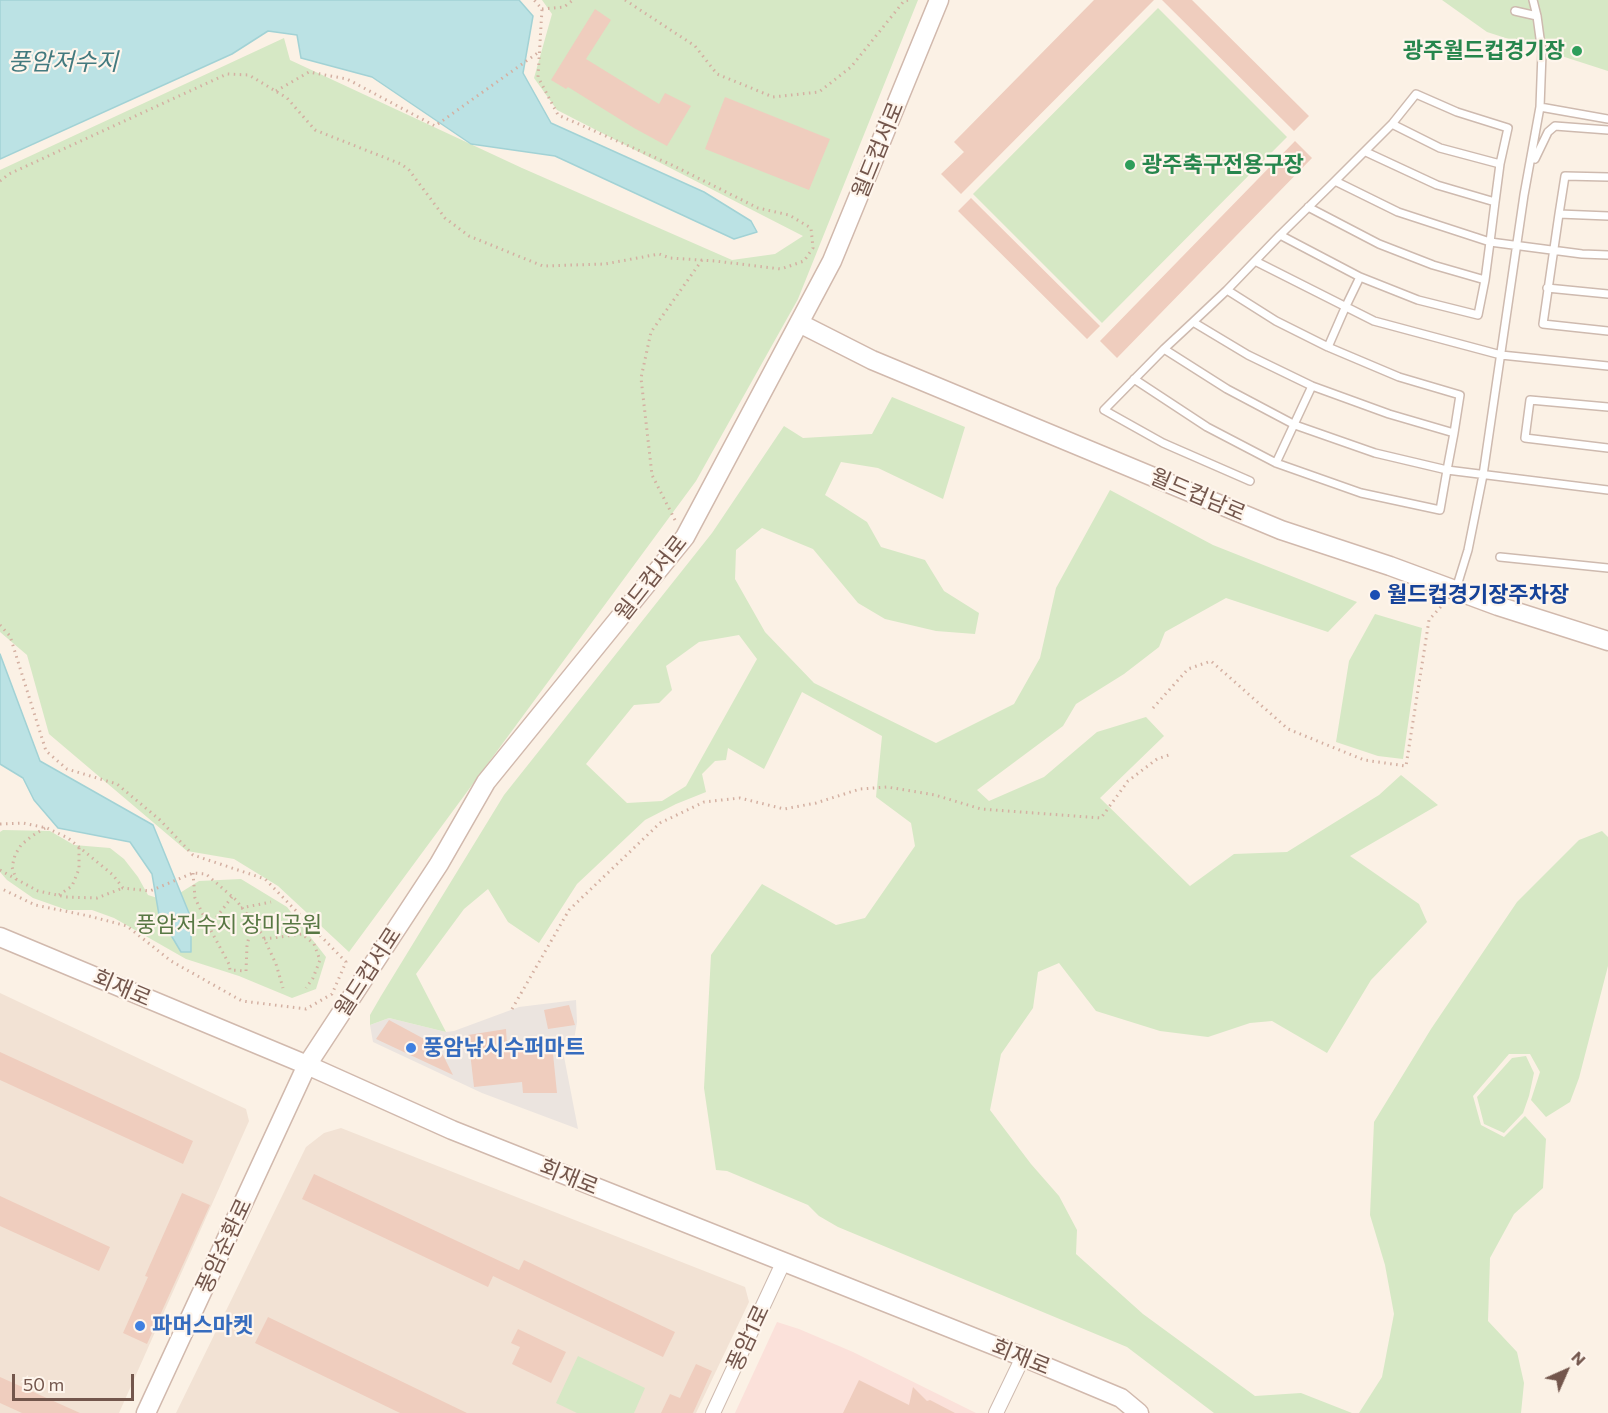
<!DOCTYPE html>
<html>
<head>
<meta charset="utf-8">
<style>
  body { margin:0 }
  #map { position:relative; width:1608px; height:1413px; overflow:hidden; background:#fbf1e5; font-family:Commissioner,sans-serif }
  canvas { display:block }
  .north { position:absolute; left:1536px; top:1341px; width:60px; height:60px; -webkit-text-stroke:4px #fef5ec; paint-order:stroke; rotate:45deg; font-size:16px; font-weight:700; line-height:24px; text-align:center; color:#73564c }
  .north::after { content:''; display:block; margin:auto; width:21px; height:27px; background:#73564c; clip-path:polygon(50% 0,100% 100%,50% 72%,0 100%) }
  .scale { position:absolute; left:12px; top:1374px; width:122px; height:27px; box-sizing:border-box; border:3px solid #73564c; border-top:0; padding-left:8px; font-size:18px; line-height:21px; white-space:nowrap; color:#73564c; -webkit-text-stroke:4px #fef5ec; paint-order:stroke }
</style>
</head>
<body>
<div id="map">
<canvas width="1608" height="1413"></canvas>
<div class="north">N</div>
<div class="scale">50 m</div>
</div>
<script>
const ctx = document.querySelector('canvas').getContext('2d');
ctx.lineJoin = 'round';
function fillPath(path, color) {
  ctx.fillStyle = color;
  ctx.fill(path, 'evenodd');
}
function shape(rows) {
  const path = new Path2D();
  for (const r of rows) {
    path.moveTo(r[0], r[1]);
    for (let i = 2; i < r.length; i += 2) path.lineTo(r[i], r[i + 1]);
  }
  return path;
}
function strokePath(path, color, width, dash) {
  ctx.strokeStyle = color;
  ctx.lineWidth = width;
  ctx.lineCap = dash ? 'butt' : 'round';
  ctx.setLineDash(dash || []);
  ctx.stroke(path);
}
function write(font, color, halo, rows, align = 'center') {
  ctx.font = font + ' Commissioner,"Noto Sans KR",sans-serif';
  ctx.lineWidth = 4.5;
  ctx.setLineDash([]);
  ctx.textBaseline = 'middle';
  ctx.strokeStyle = halo;
  ctx.fillStyle = color;
  for (const [text, x, y, turn = 0] of rows) {
    ctx.save();
    ctx.translate(x, y);
    ctx.rotate((+turn || 0) * Math.PI / 180);
    ctx.textAlign = isNaN(turn) ? turn : align;
    if (halo) ctx.strokeText(text, 0, 0);
    ctx.fillText(text, 0, 0);
    ctx.restore();
  }
}
fillPath(shape([
  [0,993,246,1109,249,1121,119,1413,0,1413],
  [341,1128,745,1287,749,1302,696,1413,176,1413,306,1147,324,1133]
]), '#f2e2d4');
fillPath(shape([
  [777,1322,799,1329,853,1352,976,1413,735,1413]
]), '#fbe1da');
fillPath(shape([
  [576,1000,577,1022,574,1040,561,1041,578,1129,482,1093,373,1042,370,1025,389,1018,446,1032,454,1031,519,1007]
]), '#ebe4df');
fillPath(shape([
  [542,0,918,0,798,299,696,481,349,952,278,886,234,859,187,851,49,734,27,655,0,632,0,170,284,38,290,60,522,168,732,260,775,254,803,236,557,110,534,78,552,14],
  [1442,0,1608,0,1608,71,1487,32],
  [1158,8,1287,137,1102,323,973,194],
  [892,397,965,427,943,499,878,468,841,462,825,495,867,522,881,547,925,560,944,591,979,613,975,634,936,631,885,619,858,603,813,549,762,528,736,550,735,579,765,632,814,683,936,743,1014,704,1040,658,1056,588,1110,490,1213,545,1357,602,1328,632,1226,598,1165,632,1159,647,1124,674,1076,704,1063,726,977,790,989,801,1044,777,1097,732,1146,717,1164,736,1100,798,1190,886,1234,854,1287,852,1379,795,1401,775,1438,805,1350,856,1419,904,1427,922,1371,980,1327,1053,1272,1021,1250,1023,1208,1037,1160,1031,1096,1011,1059,963,1038,972,1033,1008,1001,1054,990,1110,1031,1164,1059,1196,1077,1230,1076,1254,1143,1314,1255,1396,1301,1393,1352,1413,1214,1413,1127,1347,838,1227,819,1216,808,1205,727,1171,716,1170,704,1088,711,955,762,884,836,925,865,918,915,846,911,823,876,797,882,736,802,692,764,769,728,748,726,760,715,761,702,774,706,792,676,804,645,820,577,884,539,943,508,922,488,889,464,909,416,974,446,1032,389,1018,370,1025,370,1015,381,996,504,795,712,533,784,426,803,438,872,434],
  [739,635,757,659,686,786,662,801,627,803,586,764,634,705,659,703,672,690,666,666,699,642],
  [1375,614,1422,628,1403,759,1378,756,1336,742,1349,661],
  [3,830,50,831,74,845,110,848,124,859,138,877,148,895,167,901,199,881,241,879,287,907,326,957,316,989,292,998,239,976,186,959,114,918,92,910,67,910,33,898,7,880,0,872,0,832],
  [1602,831,1608,837,1608,966,1579,1078,1570,1102,1546,1117,1531,1100,1540,1072,1530,1054,1509,1054,1473,1096,1481,1125,1504,1137,1525,1116,1546,1139,1543,1188,1514,1214,1490,1258,1488,1321,1517,1352,1524,1383,1521,1413,1359,1413,1382,1377,1394,1314,1385,1265,1370,1215,1374,1122,1431,1029,1517,902,1579,840],
  [1526,1056,1534,1073,1529,1096,1523,1113,1504,1133,1484,1124,1477,1097,1512,1058],
  [578,1356,645,1388,634,1413,577,1413,556,1403]
]), '#d6e8c5');
const water = shape([
  [0,0,519,0,533,16,523,73,551,123,704,192,751,221,757,232,734,239,555,156,471,144,372,77,301,58,297,35,268,31,232,54,0,159,0,0],
  [0,654,40,761,153,825,191,918,191,952,181,952,159,915,152,874,130,842,58,828,34,800,23,778,0,764,0,654]
]);
fillPath(water, '#bbe2e4');
strokePath(water, '#a2d2d5', 1.5);
fillPath(shape([
  [1094,0,1154,0,961,194,941,174,964,152,954,142],
  [1162,0,1192,0,1309,116,1294,131],
  [595,9,611,20,586,59,659,104,665,93,691,106,667,146,634,128,568,87,566,89,551,80],
  [725,97,830,139,809,190,705,149],
  [1295,141,1312,158,1117,358,1100,341],
  [971,198,1100,326,1087,339,958,211],
  [569,1005,575,1025,548,1029,544,1010],
  [389,1020,439,1047,453,1075,376,1039],
  [506,1029,507,1045,552,1044,557,1093,523,1093,522,1082,474,1087,468,1035],
  [0,1052,193,1141,183,1164,0,1080],
  [314,1174,519,1270,524,1260,675,1332,663,1357,493,1276,488,1287,302,1199],
  [182,1193,210,1205,147,1344,123,1333,148,1277,145,1276],
  [0,1196,110,1247,99,1271,0,1226],
  [268,1317,467,1413,400,1413,255,1343],
  [518,1329,566,1352,551,1383,512,1364,520,1347,511,1343],
  [696,1364,712,1371,693,1413,661,1413,670,1394,680,1398],
  [0,1377,80,1413,22,1413,0,1403],
  [859,1380,909,1405,913,1387,927,1401,930,1400,955,1413,843,1413]
]), '#efcdbe');
const lane = shape([
  [1515,11,1537,16],
  [1540,107,1608,119],
  [1366,152,1437,185,1495,202,1490,242,1398,212,1335,181,1392,124,1416,94,1457,112,1508,128,1500,164,1440,148,1392,124],
  [1535,159,1548,132,1555,126,1608,130],
  [1608,177,1565,176,1559,214,1608,216],
  [1495,202,1500,164],
  [1559,214,1543,324,1608,331],
  [1280,235,1335,181],
  [1255,261,1374,321,1501,355,1608,366],
  [1485,280,1490,242,1582,254,1608,255],
  [1547,288,1608,294],
  [1193,322,1227,290],
  [1328,347,1345,308,1360,277],
  [1164,349,1104,410,1163,443,1250,481],
  [1134,379,1207,427,1276,463,1361,493,1440,510,1447,470,1375,453,1295,425,1227,389,1164,349,1193,322,1248,355,1312,386,1389,414,1454,433,1460,395,1399,377,1328,347,1276,321,1227,290,1280,235,1360,277,1418,300,1478,315,1485,280,1433,265,1379,244,1308,207],
  [1608,407,1530,400,1525,438,1608,448],
  [1454,433,1447,470,1608,490],
  [1276,463,1312,386],
  [1500,557,1608,568],
  [1456,589,1468,550,1483,475,1524,195,1540,107,1542,53,1537,16,1533,0]
]);
const street = shape([
  [713,1413,783,1263],
  [996,1413,1023,1357]
]);
const secondary = shape([
  [799,323,872,360,1281,530,1390,566,1498,606,1608,641],
  [0,937,307,1065,452,1130,1023,1357,1121,1398,1139,1413],
  [146,1413,307,1065,439,864,486,782,685,537,832,261,939,0]
]);
strokePath(lane, '#cebaaf', 10);
strokePath(street, '#cebaaf', 16);
strokePath(secondary, '#d1b9ad', 21);
strokePath(shape([
  [625,0,695,46,717,74,773,97,819,92,851,67,904,1,909,0],
  [542,9,564,7,573,0],
  [276,91,309,72,347,79,435,126,539,52],
  [0,181,9,174,227,74,249,75,287,98,315,130,401,164,409,170,445,218,469,236,543,266,605,264,659,254,670,258,715,261,781,269,804,261,813,248,811,228,789,215,758,208,672,165,558,115,538,77,542,9,534,0],
  [675,520,652,475,641,378,651,332,702,260],
  [0,625,10,636,46,751,67,769,117,784,160,820,193,855,265,879,346,962,332,994,306,1009,242,1001,171,961,127,926,89,916,35,905,0,888],
  [1153,708,1188,669,1211,661,1288,729,1364,760,1406,766,1429,620,1445,602],
  [0,824,23,823,47,828,68,838,113,875,123,888,150,891,193,873,206,874,236,900,262,934,276,964,283,988],
  [45,828,32,836,21,845,15,855,12,867,16,879,38,891,66,897,97,898,123,888],
  [0,870,16,879],
  [193,873,195,898,209,927],
  [59,895,72,886,79,869,79,846],
  [232,897,209,927,229,964,230,970,246,971,247,946,252,922],
  [241,908,271,902],
  [264,939,302,934,314,944,320,960,313,978,306,988],
  [512,1009,569,910,660,823,704,802,740,798,784,809,816,803,860,789,887,787,935,795,981,809,1101,818,1128,781,1157,759,1172,754]
]), '#d4b0a2', 3, [1.5, 4.5]);
strokePath(lane, '#fff', 7);
strokePath(street, '#fff', 14);
strokePath(secondary, '#fff', 18);
for (const [x, y, r, color] of [
  [1577,51,6,"#2e9e5b"],
  [1130,165,6,"#2e9e5b"],
  [1375,595,6,"#1a4fb4"],
  [411,1048,6,"#3f7fe0"],
  [140,1326,6,"#3f7fe0"]
]) {
  const dot = new Path2D();
  dot.arc(x, y, r, 0, 2 * Math.PI);
  ctx.fillStyle = color;
  ctx.fill(dot);
  strokePath(dot, '#fef5ec', 2);
}
write('bold 22px', '#27864d', '#fef5ec', [
  ["광주월드컵경기장",1565,51],
  ["광주축구전용구장",1142,165,"left"]
], 'right');
write('22px', '#73564c', '#fef5ec', [
  ["월드컵서로",878,150,-68],
  ["월드컵남로",1198,495,23],
  ["월드컵서로",651,578,-52],
  ["월드컵서로",368,972,-57],
  ["회재로",122,988,23],
  ["회재로",569,1177,22],
  ["풍암순환로",224,1246,-65],
  ["풍암1로",748,1338,-65],
  ["회재로",1021,1357,22]
]);
write('bold 22px', '#164399', '#fef5ec', [
  ["월드컵경기장주차장",1387,595]
], 'left');
write('22px', '#587844', '#fef5ec', [
  ["풍암저수지 장미공원",229,925]
]);
write('bold 22px', '#366cbe', '#fef5ec', [
  ["풍암낚시수퍼마트",423,1048],
  ["파머스마켓",152,1326]
], 'left');
write('italic 24px', '#437a7f', '#fef5ec', [
  ["풍암저수지",63,62]
]);
</script>
</body>
</html>
